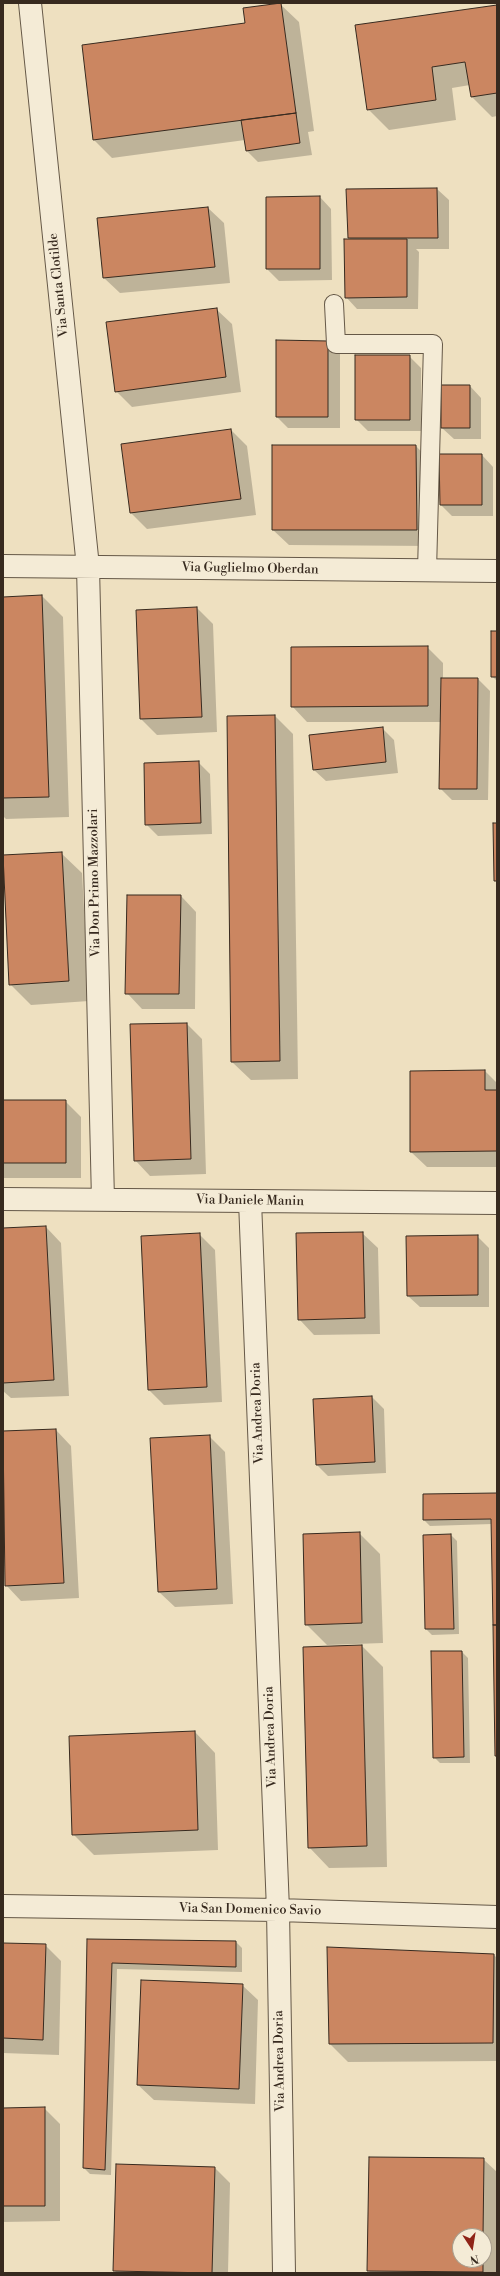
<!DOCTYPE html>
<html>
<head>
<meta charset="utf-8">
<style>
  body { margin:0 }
  #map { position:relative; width:500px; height:2276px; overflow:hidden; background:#eee0c0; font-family:"Libre Bodoni",serif }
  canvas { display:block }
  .frame { position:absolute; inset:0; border:4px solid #372a1f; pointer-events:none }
  .north { position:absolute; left:452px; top:2228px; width:40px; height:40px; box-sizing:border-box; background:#f4ebd6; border:1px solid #a89e8d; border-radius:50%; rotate:168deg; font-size:11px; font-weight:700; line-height:16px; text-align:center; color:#372a1f }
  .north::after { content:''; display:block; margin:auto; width:14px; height:18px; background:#8f2418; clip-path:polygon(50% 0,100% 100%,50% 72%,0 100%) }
</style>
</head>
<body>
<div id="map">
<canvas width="500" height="2276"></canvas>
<div class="frame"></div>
<div class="north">N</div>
</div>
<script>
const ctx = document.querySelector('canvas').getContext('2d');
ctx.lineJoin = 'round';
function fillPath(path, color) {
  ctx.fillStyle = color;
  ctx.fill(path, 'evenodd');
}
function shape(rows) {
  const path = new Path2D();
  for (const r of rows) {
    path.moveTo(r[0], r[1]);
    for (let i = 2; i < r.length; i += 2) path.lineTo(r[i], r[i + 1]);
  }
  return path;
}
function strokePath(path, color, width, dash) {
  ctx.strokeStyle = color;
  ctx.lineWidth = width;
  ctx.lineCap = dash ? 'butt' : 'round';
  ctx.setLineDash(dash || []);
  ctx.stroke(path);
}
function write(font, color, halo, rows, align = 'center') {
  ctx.font = font + ' "Libre Bodoni",serif';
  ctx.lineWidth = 3;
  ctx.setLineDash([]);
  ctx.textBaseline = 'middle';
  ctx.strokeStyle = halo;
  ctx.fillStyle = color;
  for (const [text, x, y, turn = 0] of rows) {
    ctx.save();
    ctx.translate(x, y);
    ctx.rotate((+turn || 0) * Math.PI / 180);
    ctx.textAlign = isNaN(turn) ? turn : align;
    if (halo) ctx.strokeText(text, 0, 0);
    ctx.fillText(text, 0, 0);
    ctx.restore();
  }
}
fillPath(shape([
  [280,4,299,22,314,131,308,132,312,155,258,162,247,151,245,140,112,158,94,140,83,46,246,24],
  [497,6,497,116,492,117,471,96,470,85,452,88,456,120,389,130,368,109],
  [437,189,449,200,449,249,416,249,419,252,418,309,357,309,346,297,352,240,349,238,347,190],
  [320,197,331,209,332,280,279,281,267,269,267,198],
  [208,208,224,223,230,283,120,293,104,278],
  [216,309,232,324,241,392,132,407,116,391],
  [328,342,340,353,340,428,288,428,277,417],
  [409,356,421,368,421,431,368,431,356,419],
  [470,386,481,398,481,439,454,439,442,428],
  [231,430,247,446,256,515,147,529,131,513,122,445],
  [416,446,431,462,432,546,289,545,273,530],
  [482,455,493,467,493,516,452,516,441,505],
  [42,596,63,617,69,817,6,819,3,816,3,598],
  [197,608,213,624,217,732,157,735,141,719,137,611],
  [497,632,497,681,492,676],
  [427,647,443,663,443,679,478,679,490,691,488,800,452,800,440,788,441,722,307,722,292,706],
  [275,716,293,734,298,1079,251,1080,232,1062],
  [382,728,394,740,398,773,326,781,314,770],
  [198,762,210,774,212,834,158,836,146,824],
  [61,853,82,873,89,1001,31,1005,10,984,3,856],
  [181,896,196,912,195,1009,142,1009,127,993],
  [187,1024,202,1039,206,1174,150,1176,135,1160],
  [485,1071,497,1083,497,1167,427,1167,411,1152],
  [3,1101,65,1101,81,1117,81,1178,3,1178],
  [46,1227,61,1243,69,1396,11,1398,3,1391,3,1229],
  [362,1233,378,1248,380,1334,314,1335,299,1319],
  [199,1234,215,1250,222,1402,164,1405,149,1390],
  [477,1236,489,1248,489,1307,420,1307,408,1296],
  [372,1397,384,1409,386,1473,328,1476,317,1465],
  [56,1430,71,1446,79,1598,21,1601,6,1585,3,1535,3,1432],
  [209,1436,225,1452,233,1604,175,1607,159,1592],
  [497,1494,497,1757,492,1524,430,1526,424,1520],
  [359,1533,380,1554,383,1643,327,1645,306,1624],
  [451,1535,457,1541,459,1634,432,1635,426,1629],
  [362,1646,383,1667,387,1867,329,1868,309,1847],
  [462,1652,468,1658,470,1763,440,1763,434,1757],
  [195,1732,215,1753,218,1850,94,1855,73,1834],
  [88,1940,236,1942,242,1948,242,1972,117,1969,111,2175,90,2174,84,2168],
  [3,1944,45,1945,61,1961,59,2055,3,2053],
  [494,1955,497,1958,497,2061,348,2062,330,2044],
  [242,1985,258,2000,255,2104,154,2100,138,2085],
  [44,2108,60,2124,60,2221,3,2222,3,2109],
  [483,2159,497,2172,497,2273,371,2273,368,2270],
  [460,2236,484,2236,484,2260,460,2260],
  [215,2168,230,2183,228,2273,117,2273,114,2270]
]), '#0003');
const building = shape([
  [281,3,296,113,93,140,82,45,245,23,243,8,281,3],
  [497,5,497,93,471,97,465,62,432,67,436,100,367,110,355,25,497,5],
  [296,113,300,143,246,151,241,120,296,113],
  [437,188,438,238,348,238,346,189,437,188],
  [320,196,320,269,266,269,266,197,320,196],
  [208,207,215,267,103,278,97,218,208,207],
  [344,239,407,239,407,297,345,298,344,239],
  [217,308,226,377,115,392,106,322,217,308],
  [276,340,328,341,328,417,276,417,276,340],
  [355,355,410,355,410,420,355,420,355,355],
  [441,385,470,385,470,428,441,428,441,385],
  [231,429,241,499,130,513,121,444,231,429],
  [272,445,416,445,417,530,272,530,272,445],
  [439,454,482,454,482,505,440,505,439,454],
  [42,595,49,797,3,798,3,597,42,595],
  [197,607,202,717,140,719,136,610,197,607],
  [491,631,497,631,497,677,491,677,491,631],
  [428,646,428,706,291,707,291,647,428,646],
  [441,678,478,678,477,789,439,789,441,678],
  [275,715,280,1061,231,1062,227,716,275,715],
  [383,727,386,762,313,770,309,735,383,727],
  [199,761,201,823,145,825,144,763,199,761],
  [493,823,497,823,497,881,494,881,493,823],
  [62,852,69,981,9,985,3,855,62,852],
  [127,895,181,895,179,994,125,994,127,895],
  [187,1023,191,1159,134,1161,130,1024,187,1023],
  [485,1070,485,1090,497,1090,497,1151,410,1152,410,1071,485,1070],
  [3,1100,66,1100,66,1163,3,1163,3,1100],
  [46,1226,54,1380,3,1383,3,1228,46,1226],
  [363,1232,365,1318,298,1320,296,1233,363,1232],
  [200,1233,207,1387,148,1390,141,1236,200,1233],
  [478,1235,478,1295,407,1296,406,1236,478,1235],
  [372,1396,375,1462,316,1465,313,1399,372,1396],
  [56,1429,64,1583,5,1586,3,1431,56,1429],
  [210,1435,217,1589,158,1592,150,1438,210,1435],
  [497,1493,497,1625,493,1625,491,1519,423,1520,423,1494,497,1493],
  [360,1532,362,1623,305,1625,303,1534,360,1532],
  [451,1534,454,1629,425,1629,423,1535,451,1534],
  [493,1625,497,1625,497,1756,495,1756,493,1625],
  [362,1645,367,1846,308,1848,303,1647,362,1645],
  [431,1651,462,1651,464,1757,433,1758,431,1651],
  [195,1731,198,1830,72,1835,69,1736,195,1731],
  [87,1939,236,1941,236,1967,112,1963,105,2170,83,2168,87,1939],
  [3,1943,46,1944,43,2040,3,2038,3,1943],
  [327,1947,494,1954,493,2043,329,2044,327,1947],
  [141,1980,243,1984,239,2089,137,2085,141,1980],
  [45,2107,45,2206,3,2206,3,2108,45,2107],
  [369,2157,484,2158,483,2236,460,2236,460,2260,483,2260,483,2272,367,2271,369,2157],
  [116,2164,215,2167,212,2273,113,2271,116,2164]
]);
fillPath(building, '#cb8661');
strokePath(building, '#372a1f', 1);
const lane = shape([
  [334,304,336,344,433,344,427,571]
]);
const street = shape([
  [30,3,88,567,103,1200],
  [3,566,497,571],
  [3,1199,497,1203],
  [250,1201,278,1910,284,2273],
  [3,1906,278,1910,497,1917]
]);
strokePath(lane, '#655847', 20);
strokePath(street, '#655847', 24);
strokePath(lane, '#f4ebd6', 18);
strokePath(street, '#f4ebd6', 22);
write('13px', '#372a1f', '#f4ebd6', [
  ["Via Santa Clotilde",59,285,-96],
  ["Via Guglielmo Oberdan",250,569,1],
  ["Via Don Primo Mazzolari",95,883,-91],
  ["Via Daniele Manin",250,1201,1],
  ["Via Andrea Doria",258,1413,-92],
  ["Via Andrea Doria",271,1737,-92],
  ["Via San Domenico Savio",250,1910,1],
  ["Via Andrea Doria",280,2061,-91]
]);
</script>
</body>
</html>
